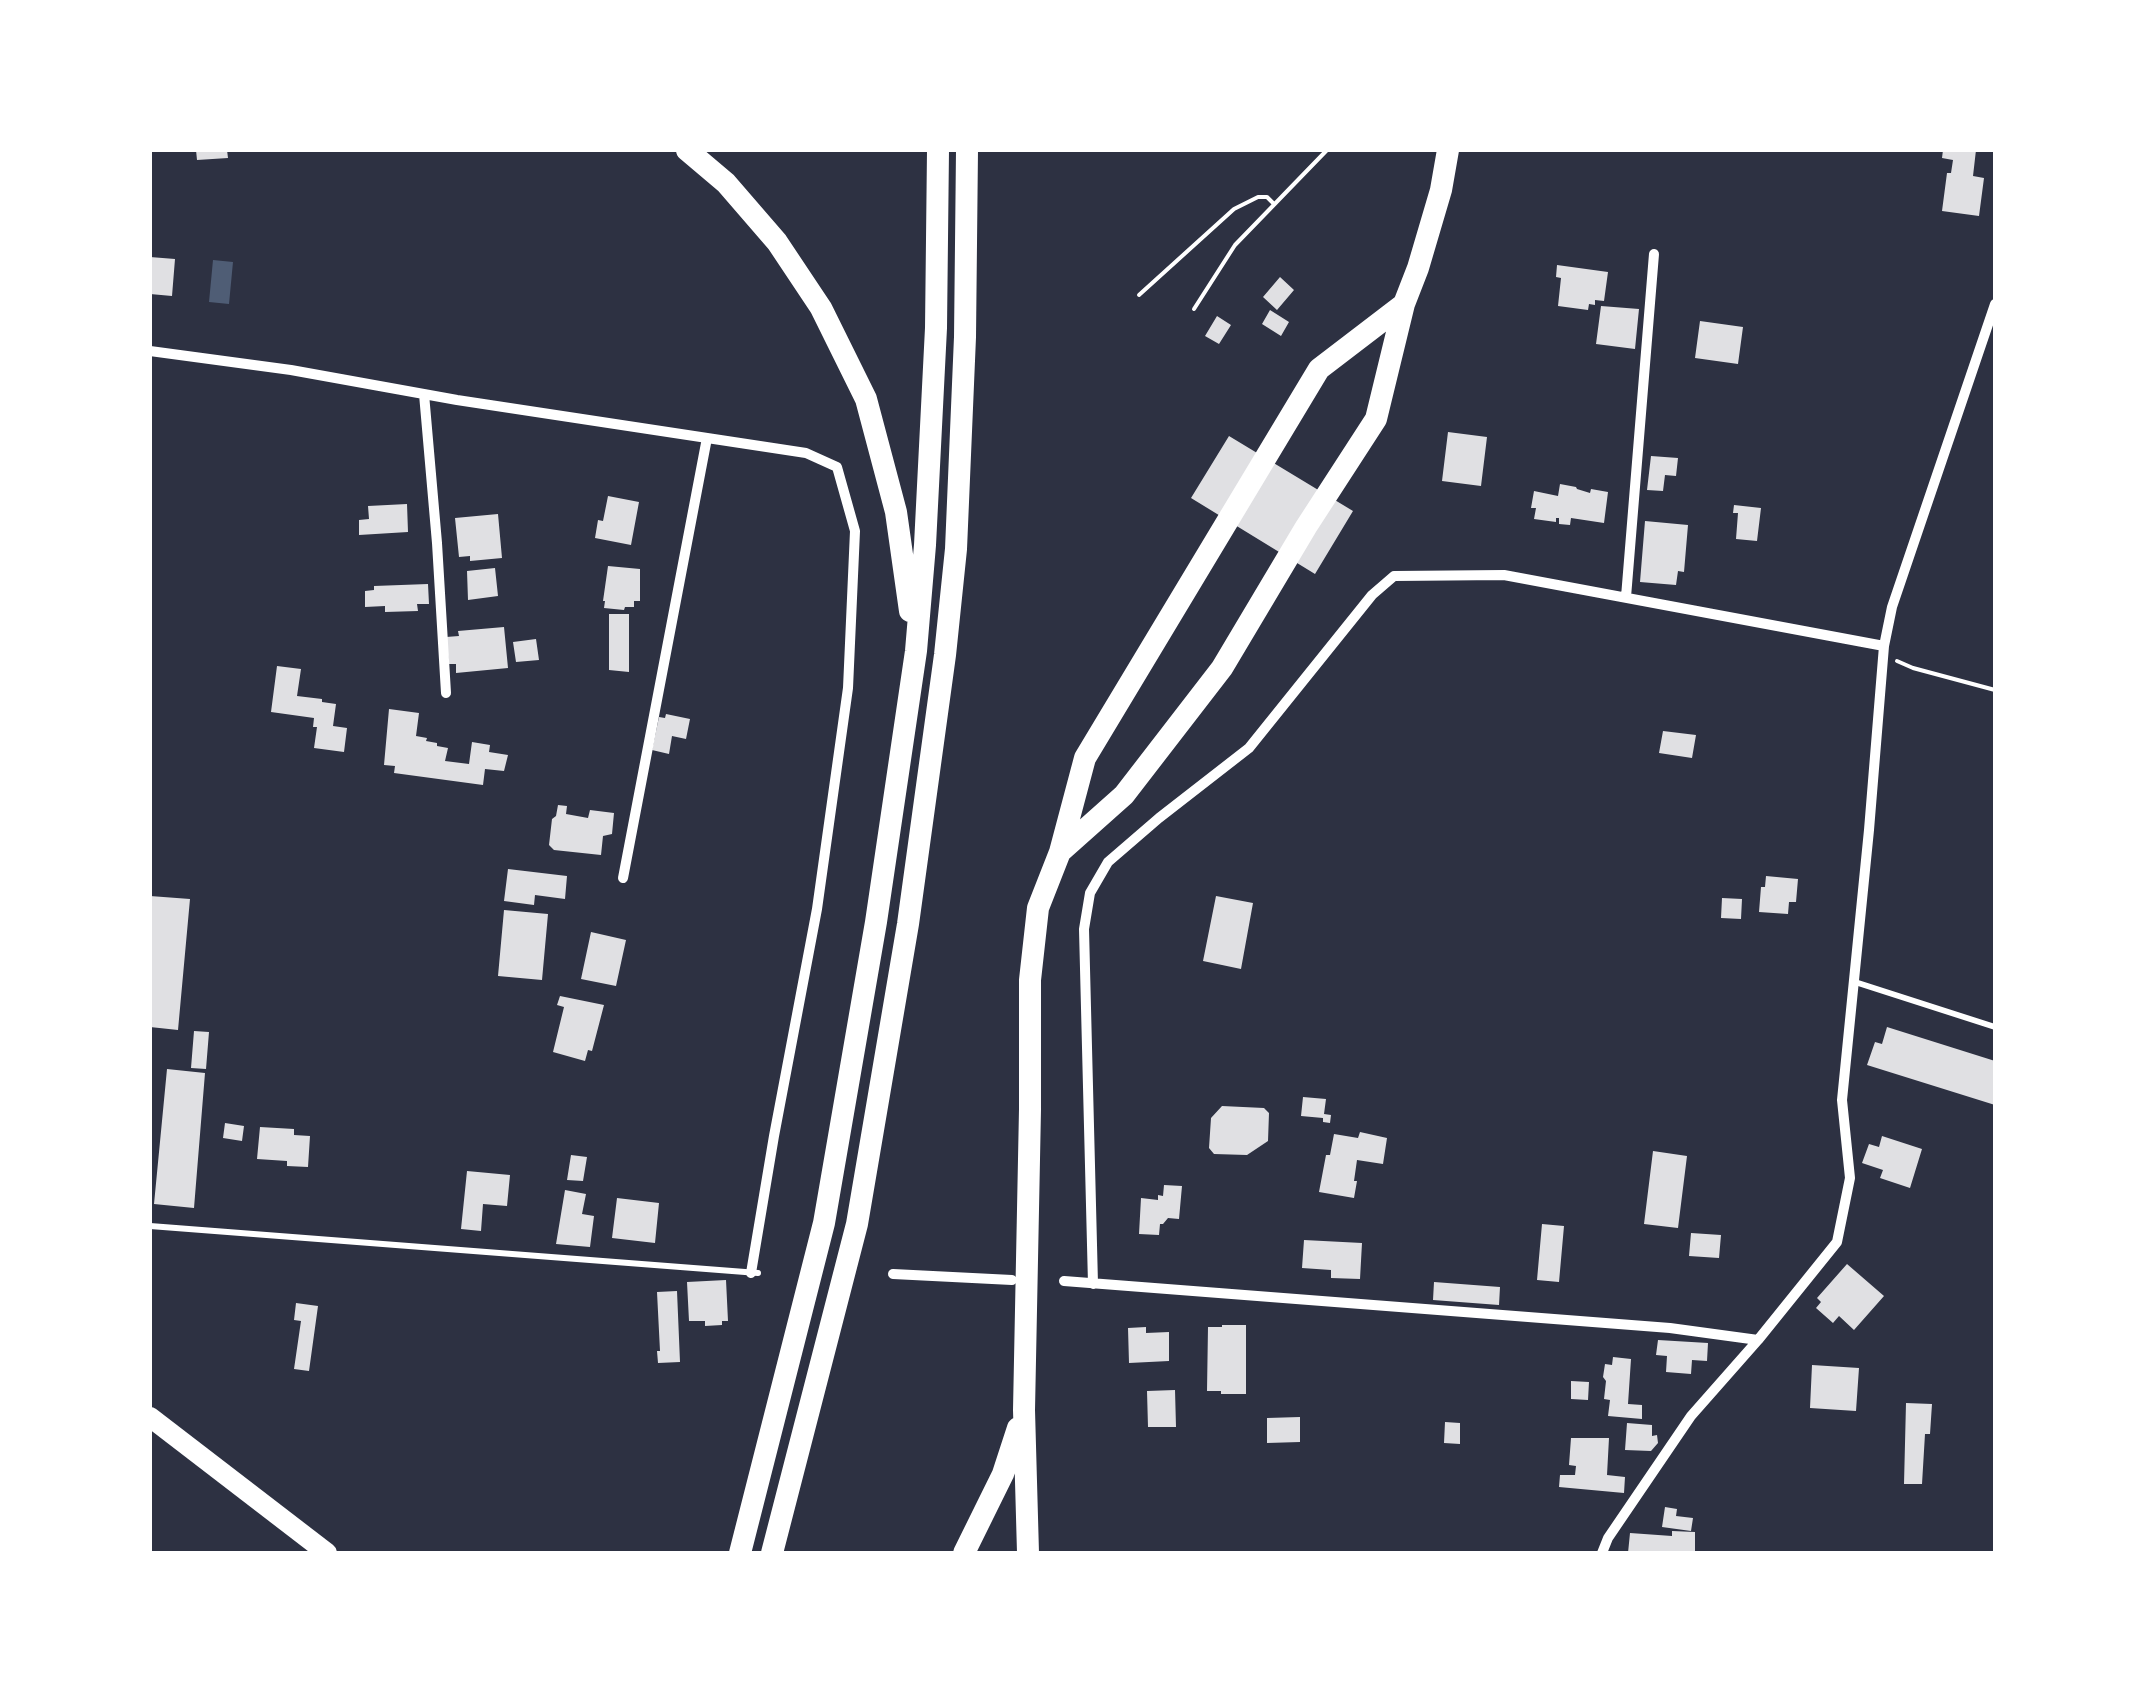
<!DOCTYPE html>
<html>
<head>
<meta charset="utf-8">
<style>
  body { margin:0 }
  #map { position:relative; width:2145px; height:1703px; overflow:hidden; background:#2d3142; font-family:"Roboto Serif",serif }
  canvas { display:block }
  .frame { position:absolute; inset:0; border:152px solid #fff; pointer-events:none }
</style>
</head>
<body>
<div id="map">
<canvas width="2145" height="1703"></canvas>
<div class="frame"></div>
</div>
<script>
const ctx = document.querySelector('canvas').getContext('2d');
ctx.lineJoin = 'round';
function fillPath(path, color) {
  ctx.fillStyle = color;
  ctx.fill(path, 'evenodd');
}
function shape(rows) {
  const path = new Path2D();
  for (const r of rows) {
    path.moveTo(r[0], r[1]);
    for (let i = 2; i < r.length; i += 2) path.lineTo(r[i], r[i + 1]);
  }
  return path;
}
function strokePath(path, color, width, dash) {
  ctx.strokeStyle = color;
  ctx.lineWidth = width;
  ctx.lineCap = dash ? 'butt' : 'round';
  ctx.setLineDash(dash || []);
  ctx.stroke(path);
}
fillPath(shape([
  [213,260,233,262,229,304,209,302]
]), '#4f5d75');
fillPath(shape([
  [196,150,227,150,228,158,197,160],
  [1943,150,1976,150,1973,176,1984,178,1979,216,1942,211,1947,173,1951,173,1953,160,1942,158],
  [150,257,175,259,172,296,150,294],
  [1557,265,1608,272,1604,301,1595,300,1595,305,1589,304,1588,310,1558,306,1561,278,1556,277],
  [1280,277,1294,290,1277,310,1263,297],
  [1601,306,1639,309,1635,349,1596,344],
  [1270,310,1289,322,1281,336,1262,324],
  [1217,316,1231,325,1219,344,1205,336],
  [1700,321,1743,327,1738,364,1695,358],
  [1448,432,1487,437,1481,486,1442,481],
  [1229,436,1353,511,1315,574,1191,498],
  [1651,456,1678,458,1676,476,1665,475,1663,491,1647,490],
  [1560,484,1576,487,1577,489,1590,493,1591,489,1608,492,1604,523,1571,518,1570,525,1559,524,1559,518,1556,518,1556,522,1534,519,1536,508,1531,508,1534,491,1558,496],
  [608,496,639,502,631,545,595,538,598,520,603,521],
  [407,504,408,532,359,535,359,520,369,519,368,506],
  [1734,505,1761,508,1757,541,1736,539,1738,513,1733,513],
  [498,514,502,558,470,561,470,556,459,557,455,518],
  [1645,521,1688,525,1684,572,1678,571,1676,585,1640,582],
  [608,566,640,569,640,601,634,601,634,607,625,607,624,610,604,608,605,601,603,601],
  [495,568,498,596,468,600,467,571],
  [428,584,429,604,417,604,418,611,385,612,385,606,365,607,365,591,374,590,374,586],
  [609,614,629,614,629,672,609,670],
  [504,627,508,668,456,673,456,664,449,664,446,637,459,636,458,631],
  [536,639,539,660,516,662,513,642],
  [277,666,301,669,297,696,322,699,322,702,336,704,333,726,347,728,344,752,314,748,317,727,313,727,314,718,271,712],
  [389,709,419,713,416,736,427,738,426,741,437,743,437,746,448,748,445,761,469,764,472,742,490,745,489,752,508,755,504,771,485,769,483,785,394,773,395,766,384,765],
  [666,714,690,719,686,739,672,736,669,754,652,750,659,717,665,718],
  [1663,731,1696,735,1692,758,1659,753],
  [558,805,567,806,566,814,588,818,590,810,614,813,612,834,603,836,601,855,554,850,549,845,552,819,556,816],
  [508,869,567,876,565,899,535,895,534,905,504,901],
  [1766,876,1798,879,1796,902,1789,902,1788,914,1759,912,1761,887,1765,887],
  [150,896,190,899,178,1030,150,1027],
  [1216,896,1253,903,1241,969,1203,961],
  [1722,898,1742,899,1741,919,1721,918],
  [504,910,548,914,542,980,498,976],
  [591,932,626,940,616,986,581,979],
  [560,996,604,1005,592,1051,588,1050,585,1061,553,1052,564,1007,557,1005],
  [1887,1027,1995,1061,1995,1105,1867,1065,1875,1042,1882,1044],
  [194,1031,209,1032,206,1069,191,1068],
  [167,1069,205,1073,194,1208,154,1204],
  [1303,1097,1326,1099,1324,1114,1331,1115,1330,1123,1323,1122,1323,1118,1301,1116],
  [1222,1106,1264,1108,1269,1113,1268,1141,1247,1155,1214,1154,1209,1148,1211,1118],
  [225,1123,244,1126,242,1141,223,1138],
  [260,1127,294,1129,294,1135,310,1136,308,1167,287,1166,287,1161,257,1159],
  [1360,1132,1387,1138,1383,1164,1357,1160,1354,1181,1357,1181,1354,1198,1319,1192,1326,1155,1330,1155,1334,1134,1358,1138],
  [1882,1136,1922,1149,1910,1188,1880,1178,1883,1170,1862,1163,1869,1144,1879,1147],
  [1653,1151,1687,1156,1678,1228,1644,1224],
  [571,1155,587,1157,583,1181,567,1180],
  [467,1171,510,1175,507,1206,483,1204,481,1231,461,1229],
  [1164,1185,1182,1186,1179,1219,1168,1218,1163,1224,1160,1224,1159,1235,1139,1234,1141,1198,1158,1200,1158,1195,1163,1196],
  [565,1190,586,1194,582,1214,594,1216,590,1247,556,1244],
  [617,1198,659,1203,655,1243,612,1238],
  [1542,1224,1564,1226,1559,1282,1537,1280],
  [1691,1233,1721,1235,1719,1258,1689,1256],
  [1304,1240,1362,1243,1360,1279,1331,1278,1331,1270,1302,1268],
  [1847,1264,1884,1296,1854,1330,1839,1316,1833,1323,1816,1308,1821,1302,1817,1298],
  [726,1280,728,1321,722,1321,722,1325,705,1326,705,1321,689,1321,687,1282],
  [1434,1282,1500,1287,1499,1305,1433,1300],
  [677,1291,680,1362,658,1363,657,1351,660,1351,657,1292],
  [296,1303,318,1306,309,1371,294,1369,301,1321,294,1320],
  [1222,1325,1246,1325,1246,1394,1221,1394,1221,1391,1207,1391,1208,1327,1222,1327],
  [1146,1327,1146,1333,1169,1332,1169,1361,1129,1363,1128,1328],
  [1658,1340,1708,1343,1707,1361,1692,1360,1691,1374,1666,1372,1667,1356,1656,1355],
  [1613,1357,1631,1359,1628,1404,1642,1405,1642,1419,1608,1416,1610,1400,1604,1399,1606,1381,1603,1377,1605,1364,1612,1365],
  [1812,1365,1859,1368,1856,1411,1810,1408],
  [1571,1381,1589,1382,1588,1400,1571,1399],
  [1175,1390,1176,1427,1148,1427,1147,1391],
  [1906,1403,1932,1404,1930,1434,1925,1434,1922,1484,1904,1484],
  [1300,1417,1300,1442,1267,1443,1267,1418],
  [1445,1422,1460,1423,1460,1444,1444,1443],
  [1627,1423,1652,1425,1652,1436,1657,1435,1658,1443,1651,1451,1625,1450],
  [1571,1438,1609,1438,1607,1475,1625,1477,1624,1493,1559,1487,1560,1475,1575,1475,1576,1466,1569,1465],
  [1665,1507,1677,1509,1676,1516,1693,1518,1691,1531,1662,1527],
  [1672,1531,1695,1532,1695,1553,1628,1553,1630,1533,1672,1536]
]), '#e0e0e3');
strokePath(shape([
  [1139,295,1234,209,1258,197,1267,197,1274,204],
  [1194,309,1235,245,1327,150],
  [1897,661,1913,668,1995,690]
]), '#fff', 4);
strokePath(shape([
  [1855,982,1995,1027],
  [150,1226,758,1273]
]), '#fff', 6);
strokePath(shape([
  [150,351,291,370,457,400,806,453,837,467,855,531,848,688,817,909,774,1136,751,1273],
  [424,394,437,543,446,693],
  [1626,597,1654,254],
  [623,878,707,438],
  [893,1274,1012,1280],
  [1064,1281,1670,1328,1758,1340],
  [1093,1284,1084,929,1090,893,1108,862,1159,818,1249,748,1372,595,1394,576,1504,575,1884,646],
  [1602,1553,1608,1538,1691,1416,1758,1340,1837,1242,1850,1178,1842,1100,1869,830,1884,646,1892,607,1995,304]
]), '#fff', 10);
strokePath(shape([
  [150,1417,327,1553]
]), '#fff', 20);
strokePath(shape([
  [687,150,726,183,777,242,821,308,866,399,896,512,910,611],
  [1060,852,1124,795,1222,668,1306,527,1376,419,1404,304,1418,268,1441,190,1448,150],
  [740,1553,824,1223,876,922,916,651,925,545,936,328,938,150],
  [772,1553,857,1224,908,924,945,655,956,549,965,337,967,150],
  [964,1553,1003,1474,1018,1428],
  [1028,1553,1024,1410,1030,1109,1030,980,1038,908,1060,852,1085,758,1319,369,1404,304]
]), '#fff', 22);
</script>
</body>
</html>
